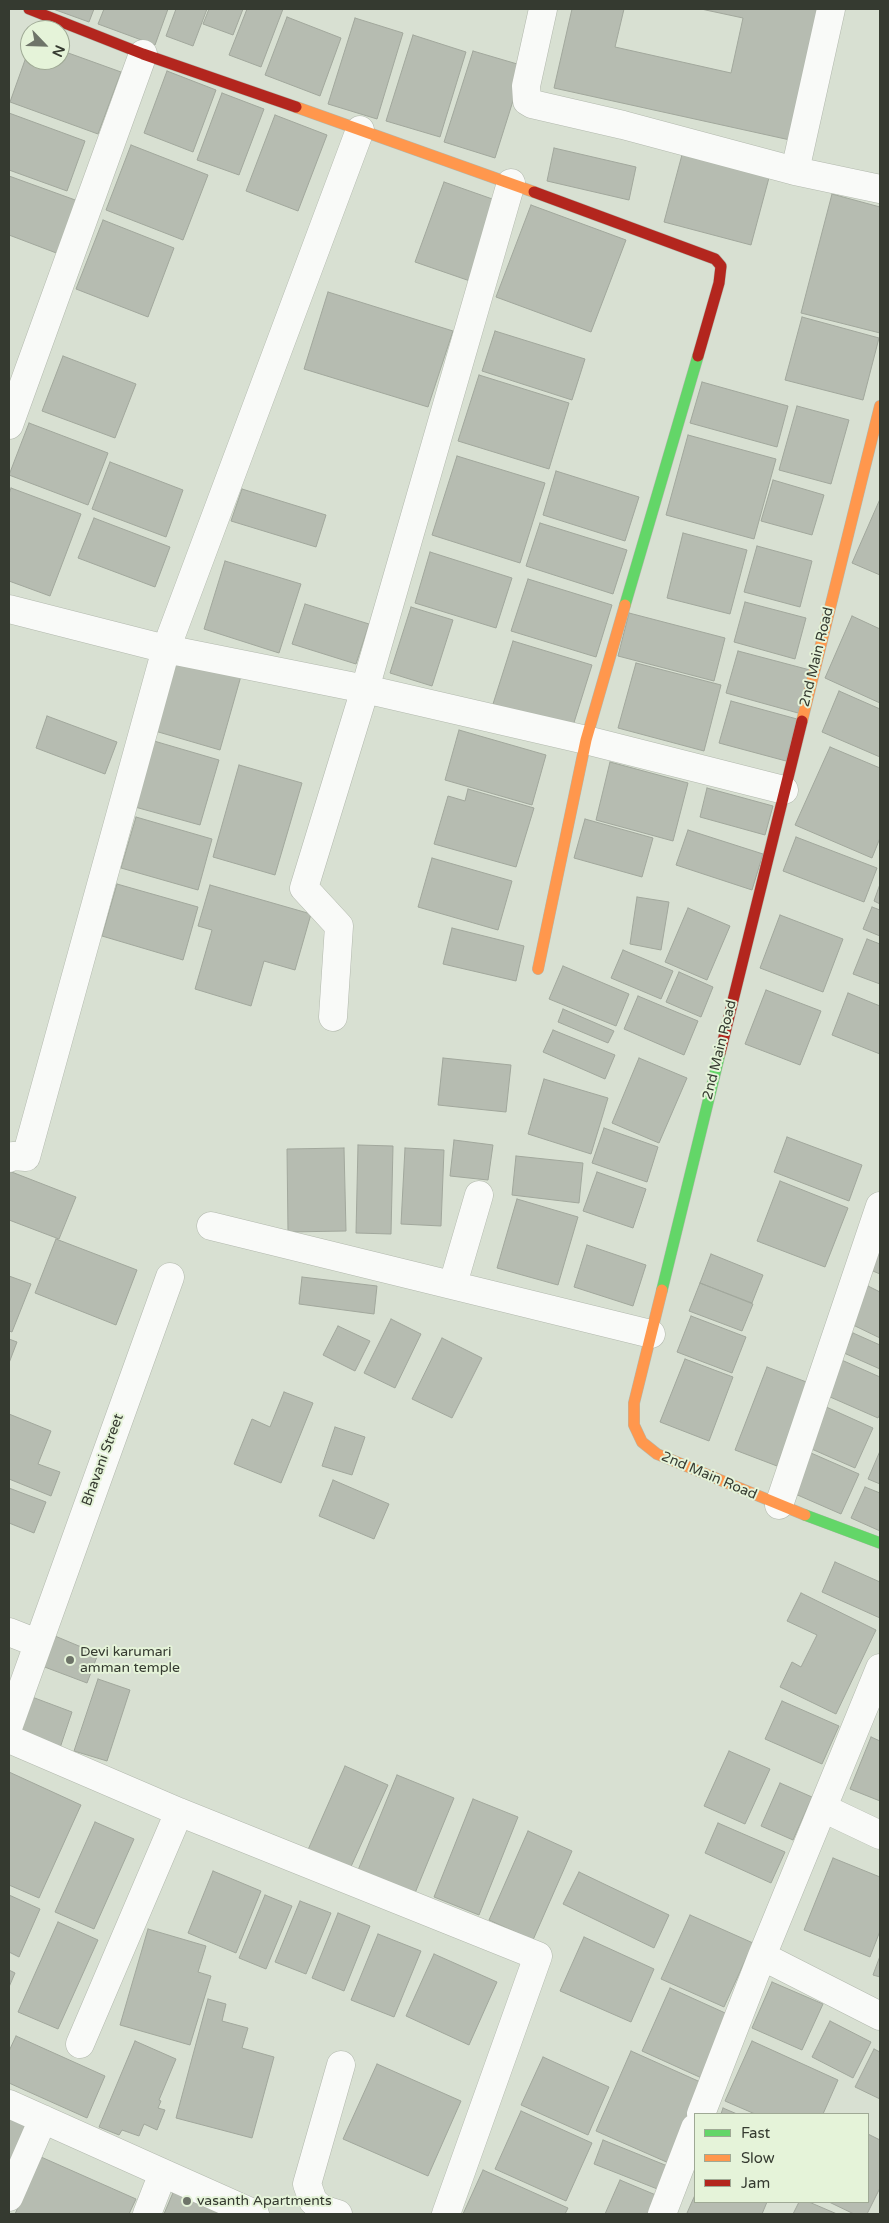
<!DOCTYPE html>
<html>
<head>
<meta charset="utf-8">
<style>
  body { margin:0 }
  #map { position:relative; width:889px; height:2223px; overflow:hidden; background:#d8e0d2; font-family:"Varela Round",sans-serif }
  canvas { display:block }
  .frame { position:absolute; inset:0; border:10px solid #353a30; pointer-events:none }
  .legend { position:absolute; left:694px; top:2113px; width:175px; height:90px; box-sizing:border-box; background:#e5f3d9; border:1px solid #9fa995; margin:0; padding:6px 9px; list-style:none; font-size:15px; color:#353a30 }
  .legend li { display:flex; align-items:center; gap:10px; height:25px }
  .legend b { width:25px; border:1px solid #9fa995 }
  .north { position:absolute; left:20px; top:20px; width:50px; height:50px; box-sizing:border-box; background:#e5f3d9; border:1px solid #9fa995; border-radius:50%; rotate:114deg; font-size:14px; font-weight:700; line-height:20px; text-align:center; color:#353a30 }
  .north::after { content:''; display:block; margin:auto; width:18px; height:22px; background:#6e7469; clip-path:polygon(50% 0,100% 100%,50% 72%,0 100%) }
</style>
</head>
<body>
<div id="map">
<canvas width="889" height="2223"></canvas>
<div class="frame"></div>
<ul class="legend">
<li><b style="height:6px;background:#63d668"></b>Fast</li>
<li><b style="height:6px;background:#ff974d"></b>Slow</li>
<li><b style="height:6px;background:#b3261e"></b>Jam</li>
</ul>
<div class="north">N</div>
</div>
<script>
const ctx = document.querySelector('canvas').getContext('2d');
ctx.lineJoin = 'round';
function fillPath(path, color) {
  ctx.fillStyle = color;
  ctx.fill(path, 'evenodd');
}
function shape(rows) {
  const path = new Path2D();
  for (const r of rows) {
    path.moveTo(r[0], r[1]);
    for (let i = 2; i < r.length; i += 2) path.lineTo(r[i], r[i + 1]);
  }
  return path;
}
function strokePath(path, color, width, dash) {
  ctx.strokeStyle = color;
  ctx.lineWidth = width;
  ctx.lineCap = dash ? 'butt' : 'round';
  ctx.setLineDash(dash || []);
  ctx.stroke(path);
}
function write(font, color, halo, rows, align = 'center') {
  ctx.font = font + ' "Varela Round",sans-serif';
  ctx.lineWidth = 4;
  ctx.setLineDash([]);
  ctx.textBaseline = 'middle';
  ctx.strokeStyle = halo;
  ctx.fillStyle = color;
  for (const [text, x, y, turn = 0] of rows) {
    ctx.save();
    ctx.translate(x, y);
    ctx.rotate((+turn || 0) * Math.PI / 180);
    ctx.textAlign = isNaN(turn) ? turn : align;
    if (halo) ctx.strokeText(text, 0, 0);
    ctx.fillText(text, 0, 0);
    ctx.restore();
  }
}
const building = shape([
  [53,9,94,9,89,22,53,9],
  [104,9,168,9,155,45,98,24,104,9],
  [176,9,207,9,193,46,166,36,176,9],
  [209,9,243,9,233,35,203,24,209,9],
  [247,9,283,9,261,67,229,55,247,9],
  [572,9,624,9,615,47,731,73,743,18,701,9,819,9,790,140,554,88,572,9],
  [287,17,341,38,320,96,265,75,287,17],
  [355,18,403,33,377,119,328,104,355,18],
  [413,35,466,52,440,137,386,121,413,35],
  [30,46,30,60,60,60,60,50,121,72,98,134,10,102,30,46],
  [473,51,524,66,495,158,444,142,473,51],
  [167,71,216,90,193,152,144,133,167,71],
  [222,93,264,109,239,175,197,160,222,93],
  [9,113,85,141,67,191,9,170,9,113],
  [275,115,327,135,298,211,246,191,275,115],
  [131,145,208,175,183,240,106,210,131,145],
  [554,148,636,167,629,200,547,181,554,148],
  [683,151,770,174,751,245,664,222,683,151],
  [9,176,78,201,59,254,9,235,9,176],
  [444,182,498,201,470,281,415,262,444,182],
  [832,194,880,207,880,333,801,313,832,194],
  [531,205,626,240,591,332,496,297,531,205],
  [103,220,174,248,148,317,76,289,103,220],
  [328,292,453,331,428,407,304,369,328,292],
  [802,317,879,338,863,400,785,380,802,317],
  [495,331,585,359,572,400,482,371,495,331],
  [63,356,136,384,115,438,42,411,63,356],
  [479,375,569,403,549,469,458,441,479,375],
  [702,382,788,406,777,447,690,423,702,382],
  [797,406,849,420,831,484,779,470,797,406],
  [29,423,108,453,88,505,9,475,29,423],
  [688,435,776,459,754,539,666,515,688,435],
  [457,456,545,483,520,563,432,535,457,456],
  [110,462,183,490,166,537,92,509,110,462],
  [556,471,639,497,625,541,543,515,556,471],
  [773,480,824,495,812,535,761,521,773,480],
  [11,488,81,514,50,596,9,581,9,494,11,488],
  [242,489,326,515,316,547,231,521,242,489],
  [880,499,880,575,852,563,880,499],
  [94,518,170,547,155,587,78,558,94,518],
  [540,523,627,550,613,594,526,566,540,523],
  [683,533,747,550,730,614,667,598,683,533],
  [757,546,812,561,800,607,744,592,757,546],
  [430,552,512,578,496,628,415,603,430,552],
  [225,561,301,584,279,653,204,629,225,561],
  [528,579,612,605,596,657,511,631,528,579],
  [745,602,806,618,795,659,734,642,745,602],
  [305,604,369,624,356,664,292,644,305,604],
  [411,607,453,620,432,686,390,673,411,607],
  [629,613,725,638,714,681,618,656,629,613],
  [852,616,880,629,880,703,825,678,852,616],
  [513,641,592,665,572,729,493,704,513,641],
  [738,651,810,670,798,713,726,693,738,651],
  [177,658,241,676,220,750,155,731,177,658],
  [636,663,721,685,704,751,618,728,636,663],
  [839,691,880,709,880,757,822,732,839,691],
  [731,701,797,719,786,761,719,743,731,701],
  [47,716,117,742,105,774,36,748,47,716],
  [459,730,546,755,532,805,445,780,459,730],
  [154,741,219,760,200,825,135,807,154,741],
  [830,747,880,768,880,838,872,858,795,825,830,747],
  [610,762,688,783,673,841,596,820,610,762],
  [239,765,302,783,275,875,213,857,239,765],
  [707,788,773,806,765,835,700,817,707,788],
  [468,789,534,808,516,867,434,844,448,796,465,801,468,789],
  [136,817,212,839,198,890,121,868,136,817],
  [585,819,653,838,642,877,574,858,585,819],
  [688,830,763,854,752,890,676,865,688,830],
  [796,837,877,868,864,902,783,871,796,837],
  [432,858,512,881,498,930,418,907,432,858],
  [117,884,198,907,183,960,102,936,117,884],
  [880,884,880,904,874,901,880,884],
  [210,885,311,914,295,970,264,961,251,1006,195,989,212,930,198,926,210,885],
  [637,897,669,902,661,950,630,944,637,897],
  [872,907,880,910,880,936,863,929,872,907],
  [688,908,730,926,707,980,665,962,688,908],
  [780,915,843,939,823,992,760,968,780,915],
  [452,928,524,946,516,981,443,964,452,928],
  [867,939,880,944,880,984,853,974,867,939],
  [623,950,673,971,661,999,611,978,623,950],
  [563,966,629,994,616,1026,549,999,563,966],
  [679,972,713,987,701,1017,666,1002,679,972],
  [766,990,821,1011,800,1065,745,1044,766,990],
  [848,993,880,1006,880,1054,832,1035,848,993],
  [638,996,698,1021,684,1055,624,1029,638,996],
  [563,1009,614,1031,608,1043,558,1022,563,1009],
  [553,1030,615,1055,605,1079,543,1052,553,1030],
  [443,1058,511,1065,506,1112,438,1105,443,1058],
  [639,1058,687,1078,659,1143,612,1123,639,1058],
  [544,1079,608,1098,591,1154,528,1134,544,1079],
  [604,1128,658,1147,647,1182,592,1163,604,1128],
  [787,1137,862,1165,849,1201,774,1172,787,1137],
  [454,1140,493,1145,488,1180,450,1176,454,1140],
  [358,1145,393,1146,391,1234,356,1233,358,1145],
  [344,1148,346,1231,288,1232,287,1149,344,1148],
  [405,1148,444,1150,441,1226,401,1224,405,1148],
  [516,1156,583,1163,579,1203,512,1195,516,1156],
  [9,1171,76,1197,59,1239,9,1220,9,1171],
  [597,1172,646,1189,633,1228,583,1211,597,1172],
  [780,1181,848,1208,825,1267,757,1241,780,1181],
  [517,1199,578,1217,558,1285,497,1268,517,1199],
  [56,1239,137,1270,116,1325,35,1293,56,1239],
  [880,1241,880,1274,868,1269,880,1241],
  [587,1245,646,1265,633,1306,574,1287,587,1245],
  [711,1254,763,1275,752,1303,700,1283,711,1254],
  [9,1276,31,1284,12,1332,9,1331,9,1276],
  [302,1277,377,1286,374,1314,299,1304,302,1277],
  [700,1283,753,1304,742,1331,689,1311,700,1283],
  [868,1286,880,1292,880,1338,851,1324,868,1286],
  [691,1316,746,1337,732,1373,677,1352,691,1316],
  [391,1319,421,1334,395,1388,364,1373,391,1319],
  [338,1326,370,1341,355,1371,323,1355,338,1326],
  [853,1333,880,1345,880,1369,844,1353,853,1333],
  [442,1338,482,1358,452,1418,412,1399,442,1338],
  [9,1339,17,1342,9,1363,9,1339],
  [837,1358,880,1377,880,1414,878,1418,821,1393,837,1358],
  [685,1359,733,1377,709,1441,660,1422,685,1359],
  [767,1367,809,1383,777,1466,735,1450,767,1367],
  [284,1392,313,1403,281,1483,234,1464,252,1419,270,1427,284,1392],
  [824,1406,873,1428,855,1468,807,1447,824,1406],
  [9,1414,51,1431,38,1464,60,1472,51,1496,9,1479,9,1414],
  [335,1427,365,1437,352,1475,322,1466,335,1427],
  [880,1451,880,1484,868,1479,880,1451],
  [811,1453,859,1474,841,1514,793,1493,811,1453],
  [333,1480,389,1504,374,1539,319,1516,333,1480],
  [865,1487,880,1493,880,1531,851,1518,865,1487],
  [9,1488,46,1502,34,1533,9,1523,9,1488],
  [835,1562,880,1582,880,1618,822,1592,835,1562],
  [801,1593,876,1630,836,1714,780,1687,792,1662,801,1667,817,1635,787,1621,801,1593],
  [55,1636,98,1654,87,1683,42,1666,55,1636],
  [98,1679,130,1690,107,1761,74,1751,98,1679],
  [24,1694,72,1712,60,1748,11,1728,24,1694],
  [782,1701,839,1726,822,1764,765,1739,782,1701],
  [871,1737,880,1741,880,1801,850,1789,871,1737],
  [729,1751,770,1769,745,1824,704,1806,729,1751],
  [345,1766,388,1785,349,1871,307,1852,345,1766],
  [9,1772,81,1805,39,1898,9,1885,9,1772],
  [397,1775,454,1798,413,1898,356,1875,397,1775],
  [780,1783,812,1797,793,1840,761,1826,780,1783],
  [473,1799,518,1817,479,1915,434,1897,473,1799],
  [95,1822,134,1839,94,1929,55,1912,95,1822],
  [718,1823,785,1852,771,1883,705,1853,718,1823],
  [528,1831,572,1851,533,1940,489,1920,528,1831],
  [833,1858,880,1877,880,1931,870,1957,804,1930,833,1858],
  [213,1871,261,1891,236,1953,188,1933,213,1871],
  [579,1872,669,1915,654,1948,563,1904,579,1872],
  [9,1895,40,1909,19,1957,9,1952,9,1895],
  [265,1895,292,1906,266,1969,239,1958,265,1895],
  [300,1901,331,1913,306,1974,275,1962,300,1901],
  [338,1913,370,1926,344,1991,312,1978,338,1913],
  [690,1915,753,1943,724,2007,661,1979,690,1915],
  [58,1922,98,1940,58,2029,18,2012,58,1922],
  [148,1929,206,1946,198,1972,211,1976,190,2045,120,2025,148,1929],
  [378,1934,421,1951,394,2017,351,2000,378,1934],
  [584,1937,654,1969,631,2022,560,1991,584,1937],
  [434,1954,497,1982,469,2045,406,2016,434,1954],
  [880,1956,880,1977,873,1975,880,1956],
  [9,1970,15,1973,9,1987,9,1970],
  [772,1982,823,2004,802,2050,752,2028,772,1982],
  [670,1988,734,2017,706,2080,642,2051,670,1988],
  [208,1999,226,2004,222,2021,248,2028,242,2048,274,2057,252,2138,176,2118,208,1999],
  [830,2021,871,2042,853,2078,812,2057,830,2021],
  [16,2036,105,2076,87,2118,9,2083,9,2051,16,2036],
  [135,2041,176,2059,159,2100,161,2101,158,2108,165,2110,157,2130,144,2124,139,2136,122,2130,119,2135,99,2127,135,2041],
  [752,2041,838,2080,823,2114,755,2114,725,2101,752,2041],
  [874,2049,880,2052,880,2099,855,2087,874,2049],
  [631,2051,707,2085,671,2164,596,2131,631,2051],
  [543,2057,609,2087,588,2135,521,2105,543,2057],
  [377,2064,461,2101,428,2176,343,2139,377,2064],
  [723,2108,737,2114,721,2114,723,2108],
  [521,2111,592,2143,566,2201,495,2169,521,2111],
  [9,2112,30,2121,9,2169,9,2112],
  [868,2134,880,2140,880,2188,867,2214,854,2214,829,2202,868,2202,868,2134],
  [603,2140,675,2169,665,2192,594,2164,603,2140],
  [41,2157,136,2199,129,2214,15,2214,41,2157],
  [483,2170,568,2208,565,2214,463,2214,483,2170],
  [620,2180,663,2198,657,2214,605,2214,620,2180],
  [175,2188,234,2214,164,2214,175,2188],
  [695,2195,695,2202,767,2202,762,2214,691,2214,687,2213,695,2195],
  [799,2202,809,2202,837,2214,793,2214,799,2202]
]);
fillPath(building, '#b6bcb1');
strokePath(building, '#a1a79c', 1);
const street = shape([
  [543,9,526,86,527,101,532,104,623,125,795,171,880,189],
  [795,171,831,9],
  [9,425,143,54],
  [9,609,166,649,365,689,586,740,784,790],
  [333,1017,339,926,304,888,365,689,511,183],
  [9,1158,13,1156,26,1157,166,649,360,130],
  [211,1226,651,1334],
  [453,1284,479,1195],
  [779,1505,880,1206],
  [9,1632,37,1643],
  [9,1725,170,1277],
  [9,1739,179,1812,538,1956,446,2214],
  [823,1808,880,1835],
  [762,1956,880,2016],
  [80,2044,179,1812],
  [9,2104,163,2173,147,2214],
  [701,2114,762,1956,880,1668],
  [163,2173,255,2214],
  [9,2197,43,2119],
  [338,2214,322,2209,313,2201,307,2184,341,2065],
  [662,2214,695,2128]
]);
const fast = shape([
  [625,605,698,356],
  [662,1290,720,1053],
  [805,1515,880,1543]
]);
const slow = shape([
  [296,107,534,192],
  [802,721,880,406],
  [538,969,586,740,625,605],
  [662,1290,634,1403,634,1425,642,1442,657,1454,805,1515]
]);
const jam = shape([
  [29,9,143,54,296,107],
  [534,192,715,259,721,266,719,283,698,356],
  [720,1053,802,721]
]);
strokePath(street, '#b2b8ad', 29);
strokePath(fast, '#b2b8ad', 12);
strokePath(slow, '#b2b8ad', 12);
strokePath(jam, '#b2b8ad', 12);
strokePath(street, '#f9faf8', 28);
strokePath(fast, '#63d668', 11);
strokePath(slow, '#ff974d', 11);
strokePath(jam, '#b3261e', 11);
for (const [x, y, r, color] of [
  [70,1660,5,"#6e7469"],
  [187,2201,5,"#6e7469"]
]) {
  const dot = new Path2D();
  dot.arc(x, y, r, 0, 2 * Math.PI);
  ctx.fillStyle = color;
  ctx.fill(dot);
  strokePath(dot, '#e5f3d9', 2);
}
write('14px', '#353a30', '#e5f3d9', [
  ["2nd Main Road",817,657,-76],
  ["2nd Main Road",720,1050,-76],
  ["Bhavani Street",103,1460,-70],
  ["2nd Main Road",709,1476,23]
]);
write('14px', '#353a30', '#e5f3d9', [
  ["Devi karumari",80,1652],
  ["amman temple",80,1668],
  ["vasanth Apartments",197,2201]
], 'left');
</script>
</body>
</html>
